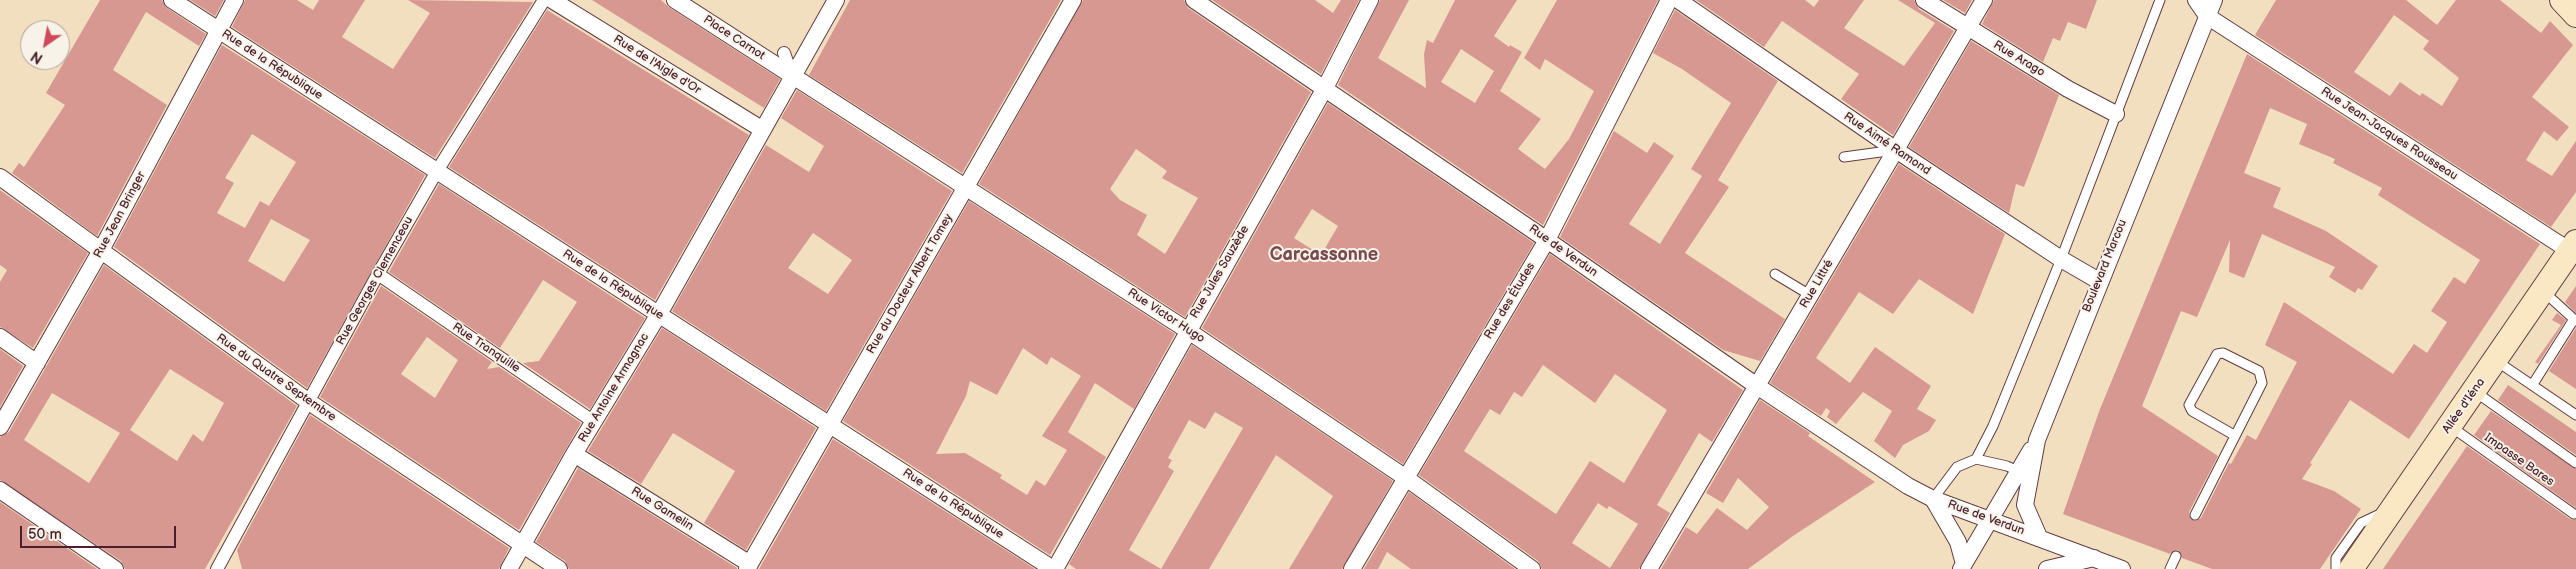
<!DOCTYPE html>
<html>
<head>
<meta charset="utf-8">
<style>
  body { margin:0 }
  #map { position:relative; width:2576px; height:569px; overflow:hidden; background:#f1dfc0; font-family:"Balsamiq Sans",sans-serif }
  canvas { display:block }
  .north { position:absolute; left:20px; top:20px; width:50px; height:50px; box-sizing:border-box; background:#f7f3e8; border:1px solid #b29e9c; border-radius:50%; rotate:213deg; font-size:14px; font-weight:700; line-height:20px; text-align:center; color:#4a1f2b }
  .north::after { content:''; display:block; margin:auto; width:18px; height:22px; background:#d1495b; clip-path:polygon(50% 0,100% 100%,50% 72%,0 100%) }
  .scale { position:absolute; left:20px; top:526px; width:156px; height:22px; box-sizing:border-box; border:2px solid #4a1f2b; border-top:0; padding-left:6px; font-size:15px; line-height:18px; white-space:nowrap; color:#4a1f2b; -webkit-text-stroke:4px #f7f3e8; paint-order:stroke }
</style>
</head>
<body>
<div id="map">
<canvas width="2576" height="569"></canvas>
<div class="north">N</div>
<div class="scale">50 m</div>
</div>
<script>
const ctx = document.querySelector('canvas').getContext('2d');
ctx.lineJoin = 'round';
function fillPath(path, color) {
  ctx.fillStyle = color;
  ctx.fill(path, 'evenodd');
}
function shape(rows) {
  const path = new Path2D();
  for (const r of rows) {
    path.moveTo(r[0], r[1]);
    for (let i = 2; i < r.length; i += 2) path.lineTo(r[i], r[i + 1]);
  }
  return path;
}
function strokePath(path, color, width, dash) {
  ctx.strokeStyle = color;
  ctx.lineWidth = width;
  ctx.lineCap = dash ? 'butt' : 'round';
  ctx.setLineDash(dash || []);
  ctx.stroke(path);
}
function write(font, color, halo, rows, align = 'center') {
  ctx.font = font + ' "Balsamiq Sans",sans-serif';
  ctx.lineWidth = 4;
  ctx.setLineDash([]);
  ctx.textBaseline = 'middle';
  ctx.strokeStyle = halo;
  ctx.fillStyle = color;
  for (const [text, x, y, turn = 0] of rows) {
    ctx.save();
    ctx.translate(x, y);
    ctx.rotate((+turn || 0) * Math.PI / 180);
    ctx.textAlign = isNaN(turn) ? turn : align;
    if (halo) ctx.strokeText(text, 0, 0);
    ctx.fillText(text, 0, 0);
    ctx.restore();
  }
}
fillPath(shape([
  [100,0,162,0,167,8,206,34,199,46,146,12,113,70,167,105,97,236,12,173,19,163,24,167,65,105,46,93],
  [190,0,224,0,215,16],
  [245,0,297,0,313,10,319,0,365,0,342,37,393,69,430,13,408,0,533,2,435,158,232,27],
  [592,0,661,0,670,8,780,79,764,108],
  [850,0,1061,0,962,173,809,75],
  [1083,0,1184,0,1188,8,1311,92,1185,317,979,184],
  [1136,149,1167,171,1162,178,1198,198,1165,254,1137,235,1147,215,1120,200,1110,189],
  [1212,0,1315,0,1333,13,1341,0,1359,0,1321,74],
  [1380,0,1409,0,1378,58,1426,88,1424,54,1427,40,1433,43,1455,0,1517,0,1494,36,1509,47,1510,45,1522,52,1500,91,1541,119,1518,149,1545,169,1569,139,1594,91,1545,59,1540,70,1524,58,1557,0,1658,0,1543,225,1338,85],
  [1461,49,1494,71,1475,103,1441,82],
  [1696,0,1805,0,1814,7,1819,0,1864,0,1844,28,1904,66,1935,23,1898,0,1914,0,1919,9,1954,31,1893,135,1841,99,1859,74,1782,21,1764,47],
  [1943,0,1972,0,1965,13],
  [1994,0,2097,0,2086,29,2068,22,2060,41,2053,38,2043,62,1982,24],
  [2276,0,2406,0,2437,25,2456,0,2500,0,2541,33,2550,21,2573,45,2532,97,2569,127,2557,141,2544,131,2526,160,2552,176,2576,141,2576,192,2551,227,2255,35],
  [2394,15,2429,41,2423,49,2459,78,2442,106,2422,93,2420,96,2400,82,2390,96,2354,72],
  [547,10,749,135,655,300,449,167],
  [1675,10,1778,81,1718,180,1729,187,1685,253,1785,319,1760,361,1723,350,1560,237,1614,131,1647,153,1654,142,1674,156,1629,224,1660,244,1702,176,1691,169,1731,103,1682,69,1653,53],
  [1971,41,2059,95,2024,187,2016,184,2009,213,1909,147],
  [222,45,425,175,307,388,114,247],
  [252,134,296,162,269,206,260,201,245,228,217,213,234,183,225,178],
  [271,219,310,240,284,282,248,261],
  [2247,54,2540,244,2409,439,2350,400,2310,463,2312,464,2302,479,2334,491,2361,509,2320,569,2212,569,2182,558,2178,550,2170,554,2063,514,2100,409],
  [2270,108,2307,124,2299,144,2335,159,2333,163,2382,188,2378,195,2480,260,2465,284,2454,277,2431,311,2447,322,2427,353,2414,344,2393,374,2284,302,2265,345,2297,362,2256,440,2247,435,2231,464,2229,463,2201,518,2195,521,2190,518,2189,512,2218,456,2142,406,2181,311,2197,317,2230,240,2229,272,2244,278,2262,234,2335,267,2329,277,2355,293,2358,288,2362,290,2378,266,2326,231,2273,207,2281,188,2244,173],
  [797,90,952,191,826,411,672,311,766,145,809,172,824,146,781,118],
  [813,233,852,260,828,294,788,268],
  [1328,103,1534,243,1403,464,1202,328],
  [1312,209,1338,226,1321,255,1294,238],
  [1899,164,2005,234,1973,314,1919,279,1893,314,1859,292,1816,358,1850,383,1875,347,1931,386,1917,409,1936,420,1929,431,1903,445,1895,458,1874,441,1892,411,1863,392,1836,424,1827,417,1830,411,1826,408,1821,416,1770,383],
  [439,184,645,318,590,409,523,363,539,361,577,302,543,280,500,348,389,272],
  [0,190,88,253,33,348,0,327,0,282,7,270,0,265],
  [969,201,1175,334,1134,409,1095,383,1068,432,1106,457,1050,555,843,421],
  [1023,348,1047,365,1051,357,1081,376,1042,436,1067,450,1045,486,1036,480,1027,495,1000,478,1002,475,965,453,936,454,966,396,970,381,997,395],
  [1550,254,1743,390,1712,442,1699,433,1657,505,1670,513,1639,569,1542,569,1538,561,1419,475],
  [1543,365,1595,403,1615,374,1667,410,1624,483,1590,461,1556,514,1464,451,1490,409,1500,415,1514,392,1522,397],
  [1598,503,1607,509,1609,506,1638,524,1610,568,1572,543],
  [104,265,297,406,205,569,125,569,121,561,0,480,0,437,9,432],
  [170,369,224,403,203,442,193,434,177,461,130,430],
  [52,393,120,433,89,483,24,440],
  [381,286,492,362,487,369,499,367,581,423,519,530,320,397],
  [427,337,458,360,435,398,401,374],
  [2576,286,2576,313,2565,302],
  [2557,313,2566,320,2538,364,2535,362,2561,325,2552,320],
  [662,328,816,428,746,550,704,523,735,471,673,433,641,484,588,451],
  [2576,328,2576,389,2549,371],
  [1192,345,1393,481,1342,569,1289,569,1333,496,1276,455,1209,569,1161,569,1243,428,1215,412,1205,429,1189,420,1168,458,1172,460,1168,467,1174,471,1129,550,1161,569,1076,569,1069,564],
  [0,349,23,366,0,407],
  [2508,385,2576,432,2576,455,2498,400],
  [1760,400,1810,433,1808,436,1875,482,1793,536,1748,569,1661,569,1686,527,1697,534,1717,508,1747,530,1769,507,1738,478,1723,503,1706,493],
  [2491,411,2576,469,2576,508,2474,435],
  [310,415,509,548,499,569,242,569,237,550],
  [833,439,1035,569,759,569],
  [2467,446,2570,519,2576,520,2576,569,2383,569],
  [578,468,737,568,737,569,569,569,565,561,536,542],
  [1409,492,1515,569,1411,569,1387,552,1378,569,1364,569],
  [0,502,97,569,0,569]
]), '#d89892');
const service = shape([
  [1844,157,1895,150],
  [1775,274,1810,295],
  [2543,291,2576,321],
  [2495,360,2576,415],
  [2533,384,2574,319],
  [2474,391,2576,463],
  [2450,426,2574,514],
  [1976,459,1993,426,2061,259,2160,0],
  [1933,499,1957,467,1976,459,2007,466,2018,471],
  [2195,515,2262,383,2259,371,2223,353,2217,354,2189,405,2192,411,2234,435],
  [2170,569,2176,556],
  [2336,569,2336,558,2361,523,2382,513]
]);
const pedestrian = shape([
  [784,53,792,76],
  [378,274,594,422],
  [217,569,378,274,437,171,544,0]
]);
const minor = shape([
  [172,0,1053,569],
  [552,0,763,130],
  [675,0,1187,330,1406,478,1532,569],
  [1194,0,1547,240,1757,386,1908,486,1933,499,2122,569],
  [1678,0,1896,150,2061,259,2099,281],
  [1924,0,2068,89,2116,114],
  [2196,0,2207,16,2570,251],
  [0,177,309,402,559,569],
  [0,337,37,363],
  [0,427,100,252,235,0],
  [574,454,750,564],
  [0,490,115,569],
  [1933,499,1958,542,1964,564],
  [2039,537,2025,505,2037,440,2214,0],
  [509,569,574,454,659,314,836,0],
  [747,569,1073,0],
  [1055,569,1325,88,1370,0],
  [1352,569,1547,240,1669,0],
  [1649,569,1984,0],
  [1961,569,2031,450],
  [2047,569,2094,558]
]);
const secondary = shape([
  [2562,0,2576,15],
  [2351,569,2576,242]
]);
strokePath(service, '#633c41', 11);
strokePath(pedestrian, '#633c41', 14);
strokePath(minor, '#633c41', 18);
strokePath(secondary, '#633c41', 26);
strokePath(service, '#fff', 9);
strokePath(pedestrian, '#fff', 12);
strokePath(minor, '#fff', 16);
strokePath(secondary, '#fae7c3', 24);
write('12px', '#4a1f2b', '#f7f3e8', [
  ["Place Carnot",734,38,33],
  ["Rue Arago",2019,59,31],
  ["Rue de la République",272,65,33],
  ["Rue de l'Aigle d'Or",657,65,32],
  ["Rue Jean-Jacques Rousseau",2389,134,33],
  ["Rue Aimé Ramond",1887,144,34],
  ["Rue Jean Bringer",120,215,-62],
  ["Rue de Verdun",1563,251,35],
  ["Boulevard Marcou",2105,266,-68],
  ["Rue Jules Sauzède",1220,272,-60],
  ["Rue Georges Clemenceau",375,281,-61],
  ["Rue du Docteur Albert Tomey",910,284,-60],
  ["Rue Littré",1817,284,-60],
  ["Rue de la République",613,285,33],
  ["Rue des Études",1510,301,-59],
  ["Rue Victor Hugo",1166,316,33],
  ["Rue Tranquille",486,348,34],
  ["Rue du Quatre Septembre",276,378,35],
  ["Rue Antoine Armagnac",614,388,-59],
  ["Allée d'Iéna",2464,406,-55],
  ["Impasse Bares",2519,460,35],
  ["Rue de la République",953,504,33],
  ["Rue Gamelin",662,509,32],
  ["Rue de Verdun",1986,518,20]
]);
write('bold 18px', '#7c494f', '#f7f3e8', [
  ["Carcassonne",1324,255]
]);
</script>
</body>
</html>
